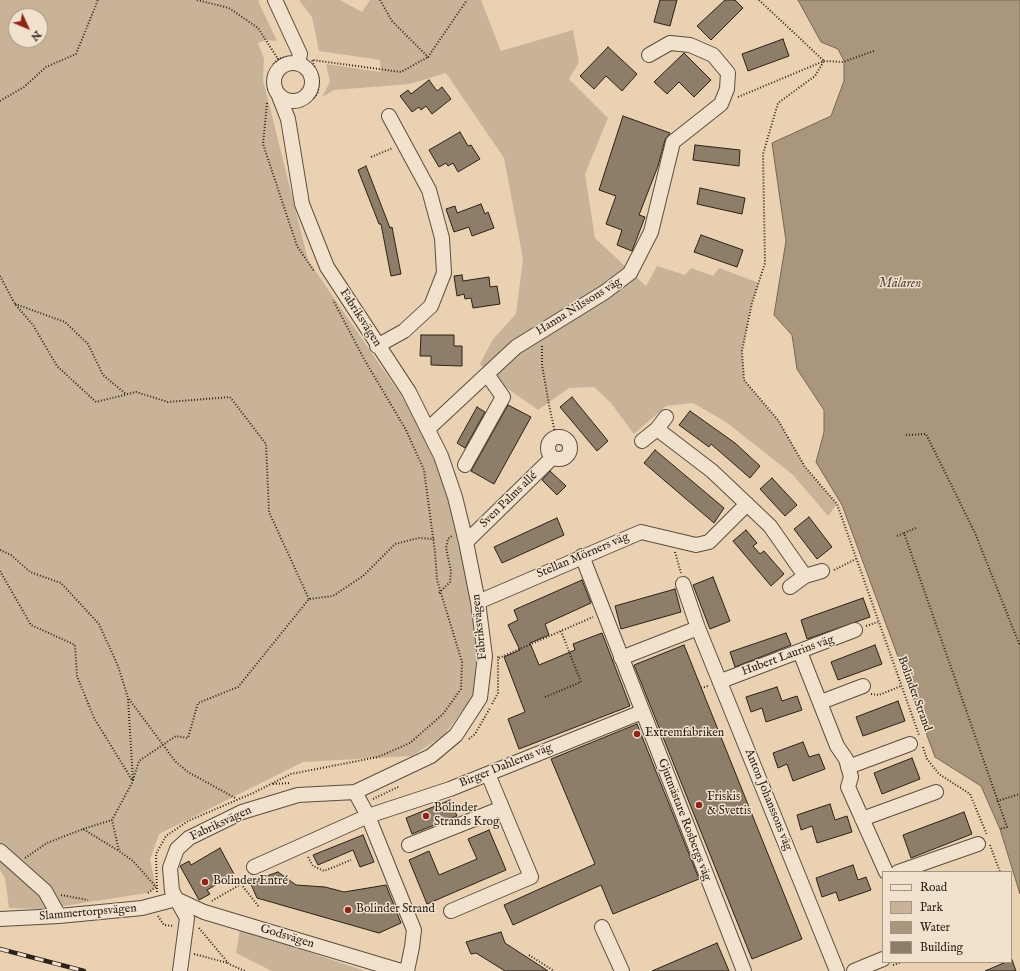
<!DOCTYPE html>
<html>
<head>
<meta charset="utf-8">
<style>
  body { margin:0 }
  #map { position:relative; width:1020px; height:971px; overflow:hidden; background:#e9d1b2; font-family:"IM FELL English",serif }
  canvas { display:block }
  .legend { position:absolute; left:882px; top:871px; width:130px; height:92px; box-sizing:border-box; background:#f1e1cd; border:1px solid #a29584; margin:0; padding:5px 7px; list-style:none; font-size:12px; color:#2c2217 }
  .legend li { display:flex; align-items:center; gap:8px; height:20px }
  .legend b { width:20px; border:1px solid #a29584 }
  .north { position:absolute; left:8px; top:8px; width:40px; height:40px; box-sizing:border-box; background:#f1e1cd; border:1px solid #a29584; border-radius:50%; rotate:134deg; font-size:11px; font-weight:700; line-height:16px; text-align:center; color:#2c2217 }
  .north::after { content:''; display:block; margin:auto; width:14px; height:18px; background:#8f2418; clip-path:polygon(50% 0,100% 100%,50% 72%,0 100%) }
</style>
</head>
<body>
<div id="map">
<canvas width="1020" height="971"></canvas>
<ul class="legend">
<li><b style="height:5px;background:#f1e1cd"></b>Road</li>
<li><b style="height:11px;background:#c9b398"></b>Park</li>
<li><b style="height:11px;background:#a9967d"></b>Water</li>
<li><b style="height:11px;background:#8e7d68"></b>Building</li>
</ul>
<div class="north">N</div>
</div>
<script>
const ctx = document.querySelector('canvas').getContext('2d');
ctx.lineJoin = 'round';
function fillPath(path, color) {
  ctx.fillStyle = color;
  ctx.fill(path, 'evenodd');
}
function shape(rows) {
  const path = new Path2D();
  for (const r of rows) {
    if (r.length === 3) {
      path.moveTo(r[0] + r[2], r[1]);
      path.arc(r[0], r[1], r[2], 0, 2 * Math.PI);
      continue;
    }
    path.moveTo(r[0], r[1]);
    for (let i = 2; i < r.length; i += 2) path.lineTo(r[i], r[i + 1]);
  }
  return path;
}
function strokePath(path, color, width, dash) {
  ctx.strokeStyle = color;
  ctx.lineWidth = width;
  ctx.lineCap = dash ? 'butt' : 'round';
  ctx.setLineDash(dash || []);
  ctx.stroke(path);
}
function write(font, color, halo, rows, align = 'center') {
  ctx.font = font + ' "IM FELL English",serif';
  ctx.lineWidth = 3;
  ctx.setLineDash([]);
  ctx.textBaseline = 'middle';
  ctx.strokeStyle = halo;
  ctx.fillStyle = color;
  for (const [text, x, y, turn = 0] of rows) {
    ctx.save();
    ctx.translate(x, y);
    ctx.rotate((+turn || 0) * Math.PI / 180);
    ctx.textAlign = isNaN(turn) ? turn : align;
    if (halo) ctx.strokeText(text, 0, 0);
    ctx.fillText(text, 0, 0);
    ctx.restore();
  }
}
fillPath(shape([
  [0,0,260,0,258,1,277,41,265,40,258,43,264,59,263,80,308,260,406,403,454,500,477,646,474,695,444,735,412,756,303,762,159,834,150,860,156,887,147,893,44,909,9,908,5,878,0,870],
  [16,16,40,16,40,40,16,40],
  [299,0,340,0,362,12,370,0,481,0,501,51,573,30,579,62,569,79,608,118,585,174,595,238,646,286,657,266,685,275,691,268,713,276,719,268,759,283,752,303,742,351,744,380,778,420,805,467,837,504,828,516,793,475,726,422,693,403,666,406,634,434,610,402,594,387,569,388,538,410,487,374,480,364,493,339,516,314,523,259,504,158,446,73,410,84,334,90,322,97,330,82,326,64,381,72,380,60,319,51,312,17],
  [240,929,365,971,272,971,236,953]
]), '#c9b398');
const water = shape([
  [798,0,1020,0,1020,894,1000,829,981,786,935,757,842,505,816,462,824,432,824,410,797,369,792,335,774,315,786,241,772,143,831,116,844,81,844,61,838,49,821,42,798,0]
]);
fillPath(water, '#a9967d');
strokePath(water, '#776854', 1);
const building = shape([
  [660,0,677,0,670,26,654,22,660,0],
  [725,0,735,0,743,8,711,40,697,26,725,0],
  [783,39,789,56,748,71,742,54,783,39],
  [608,47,637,74,622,91,606,76,594,89,580,76,608,47],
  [684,53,711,80,694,97,679,82,667,94,654,82,684,53],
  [429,80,437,91,442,87,451,99,432,114,426,106,421,110,419,107,412,112,400,96,408,90,411,94,429,80],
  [623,116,670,133,665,140,658,166,639,215,645,217,632,251,617,245,622,230,606,224,616,196,599,190,623,116],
  [460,132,468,146,471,145,480,159,458,172,453,163,448,166,446,163,439,167,429,150,460,132],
  [695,145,740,150,739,166,693,160,695,145],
  [366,166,390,228,392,227,401,274,391,276,381,224,379,224,358,170,366,166],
  [700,188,745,198,742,214,697,204,700,188],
  [481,204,485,214,488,212,494,228,472,236,469,227,454,232,446,209,455,206,457,213,481,204],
  [701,235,743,250,737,267,694,252,701,235],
  [462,275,463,281,489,277,490,287,497,286,500,304,473,308,471,298,465,299,464,294,457,296,454,276,462,275],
  [421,335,454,335,454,346,462,346,462,366,431,365,431,356,420,356,421,335],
  [572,397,608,441,597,451,560,407,572,397],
  [508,405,531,417,494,484,471,471,508,405],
  [477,407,485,412,465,448,457,443,477,407],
  [690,411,735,443,760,466,750,478,711,444,709,447,679,425,690,411],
  [655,450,724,508,714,523,644,463,655,450],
  [550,471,566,486,557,495,542,480,550,471],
  [772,478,797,505,785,516,760,489,772,478],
  [809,517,832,547,817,559,794,529,809,517],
  [557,518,564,535,502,563,494,547,557,518],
  [746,530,757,543,753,546,760,554,764,551,784,574,771,586,733,541,746,530],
  [713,577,730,621,710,629,693,585,713,577],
  [582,580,591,603,545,624,549,635,530,643,539,665,575,650,573,644,602,633,630,706,519,749,508,719,525,712,504,657,520,650,508,625,518,620,514,610,582,580],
  [675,589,681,612,621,629,615,606,675,589],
  [863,598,870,617,807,639,801,620,863,598],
  [786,633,791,645,735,667,730,652,786,633],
  [684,645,802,939,752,959,634,665,684,645],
  [875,645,882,664,838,680,831,662,875,645],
  [777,687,782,701,797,696,802,710,766,722,762,708,751,712,746,697,777,687],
  [898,701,905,721,863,736,856,717,898,701],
  [637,724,699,879,613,914,601,885,513,925,504,905,595,864,551,759,637,724],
  [803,742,809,757,819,754,825,769,793,781,787,764,778,768,773,753,803,742],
  [912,758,920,779,882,794,874,773,912,758],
  [450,800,457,816,412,834,406,818,450,800],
  [830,804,835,820,847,816,852,832,817,843,812,826,801,830,797,815,830,804],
  [964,812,972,834,911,858,903,835,964,812],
  [489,830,506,870,427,904,409,860,429,851,439,875,477,859,468,839,489,830],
  [363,835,374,862,360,867,353,850,318,865,313,855,363,835],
  [220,848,234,874,207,890,210,894,199,900,180,866,189,861,191,865,220,848],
  [853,865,858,880,866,877,871,890,839,901,836,892,822,897,816,878,853,865],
  [278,872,296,885,325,887,344,892,386,885,401,923,379,933,257,898,250,882,278,872],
  [501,932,505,943,548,971,505,971,476,953,471,954,466,942,501,932],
  [717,943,729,971,652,971,717,943],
  [1012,960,1016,971,985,971,1006,962,1011,962,1012,960]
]);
fillPath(building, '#8e7d68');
strokePath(building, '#2c2217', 1);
const minor = shape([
  [275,0,300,54,298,63],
  [293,82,19],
  [377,346,404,331,431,306,444,273,442,238,429,190,389,116],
  [428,429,516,347,605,292,630,273,651,232,673,142,721,104,727,89,728,73,713,55,690,45,670,43,649,55],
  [657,429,712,471,770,526,805,576],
  [559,448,11],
  [642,441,657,429,666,417],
  [465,465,503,397,487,374],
  [466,542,552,458],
  [582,556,744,971],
  [683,584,698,628,837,971],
  [790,587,805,576,822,571],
  [478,602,641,532,696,545,709,542,747,504],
  [800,652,837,746,846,759,851,777,848,787,886,872],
  [621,658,698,628],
  [721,681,855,630],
  [821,702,863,686],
  [848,767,910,744],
  [355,792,368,816,450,789,642,712],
  [862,819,936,792],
  [409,845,502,808],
  [0,851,45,891,59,916],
  [254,867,368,816,414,930,412,947,407,971],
  [898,872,978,844],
  [176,899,204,912,401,971],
  [451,911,531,877,488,774],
  [0,919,59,916,142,908,176,899],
  [602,927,622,971],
  [180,971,187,918,172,891,170,868,177,849,189,838,242,812,298,795,355,792,431,756,456,735,480,698,485,656,478,602,466,542,455,497,441,456,409,392,327,267,302,204,288,119,279,96],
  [854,971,883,959]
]);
strokePath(minor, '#5b4e3e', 16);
strokePath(shape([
  [197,0,229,8,258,28,278,59,285,63],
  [380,0,392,21,428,57,467,0],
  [759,0,824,61,815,76,778,103,763,154,765,263,752,303,742,351,744,380,778,420,805,467,837,504,919,735],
  [268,90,268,78,274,64,278,59,287,57],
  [738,97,824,61,843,62,874,51],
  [314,98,318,92,319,79,312,60,401,72,428,57],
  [0,101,24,87,46,67,76,54,98,0],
  [267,103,263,144,297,246,314,271],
  [371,157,393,148],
  [0,276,15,304,33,325,57,366,96,402,136,392,168,402,230,397,266,444,269,512,309,599],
  [15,304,65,322,88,344,103,375,126,394],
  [542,346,542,365,549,405,556,437],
  [906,435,926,434,975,533,1020,646],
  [916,528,904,533,1007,827,1000,829],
  [897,536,904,533],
  [0,550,11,555,30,572,61,583,99,624,118,666,128,698,133,781,112,820,119,851,133,861,156,887],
  [675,552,681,573],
  [834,570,856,559],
  [0,571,31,625,75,645,77,676,94,718,132,780],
  [439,593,450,582,451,571,446,548,448,539,452,536],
  [866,626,878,622],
  [499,658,593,617],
  [701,688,708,686],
  [871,694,879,695,901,686],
  [545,697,581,682,561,631],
  [129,699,175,761,188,772,237,799],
  [492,704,498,693,498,656],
  [469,739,475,734,490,708],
  [923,747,927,759,939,774,970,794,987,835],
  [133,780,139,761,176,736,188,738,198,703,238,687,309,599,333,596,363,576,395,544,419,538,434,539],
  [273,784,291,783],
  [373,799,400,786],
  [997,801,1020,794],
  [83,829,112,820],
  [990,845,1000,872],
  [308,857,313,866,324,871,351,860],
  [25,858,47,843,83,829,119,851],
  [241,884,259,907],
  [157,892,156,854,166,836,188,821,253,793,291,774,378,757,410,743,443,714,461,689,462,662,437,580,435,552,424,470,406,430,364,359,333,300],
  [148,893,156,887],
  [61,895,88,900],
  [212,901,241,884,247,876],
  [1011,904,1011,909],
  [158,916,164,925,174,926],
  [199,928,229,964,245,971],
  [194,954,228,963],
  [529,955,554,971],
  [893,965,902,962]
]), '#2c2217', 2, [1, 2]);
strokePath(minor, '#f1e1cd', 14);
const rail = shape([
  [0,949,84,971]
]);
strokePath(rail, '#2c2217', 4.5);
strokePath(rail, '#f1e1cd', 3, [9]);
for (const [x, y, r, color] of [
  [637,734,4,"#8f2418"],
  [699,805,4,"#8f2418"],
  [426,816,4,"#8f2418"],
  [205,882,4,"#8f2418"],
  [348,910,4,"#8f2418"]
]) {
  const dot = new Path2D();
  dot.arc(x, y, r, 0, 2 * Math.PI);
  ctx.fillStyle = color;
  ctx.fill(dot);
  strokePath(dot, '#f1e1cd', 1.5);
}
write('12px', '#2c2217', '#f1e1cd', [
  ["Hanna Nilssons väg",579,307,-32],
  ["Fabriksvägen",360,318,57],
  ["Sven Palms allé",509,500,-44],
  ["Stellan Mörners väg",583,556,-23],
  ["Fabriksvägen",480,627,-96],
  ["Hubert Laurins väg",788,656,-20],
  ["Bolinder Strand",914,694,70],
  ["Birger Dahlerus väg",506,766,-22],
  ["Anton Johanssons väg",768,800,68],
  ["Gjutmästare Rosbergs väg",684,820,69],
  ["Fabriksvägen",221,824,-25],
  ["Slammertorpsvägen",88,913,-5],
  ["Godsvägen",287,937,17]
]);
write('12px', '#2c2217', '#f1e1cd', [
  ["Extremfabriken",645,734],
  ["Friskis",707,798],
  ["& Svettis",707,812],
  ["Bolinder",434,809],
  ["Strands Krog",434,823],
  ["Bolinder Entré",213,882],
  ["Bolinder Strand",356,910]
], 'left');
write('italic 13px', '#584b3b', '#f1e1cd', [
  ["Mälaren",900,284]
]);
</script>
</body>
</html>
